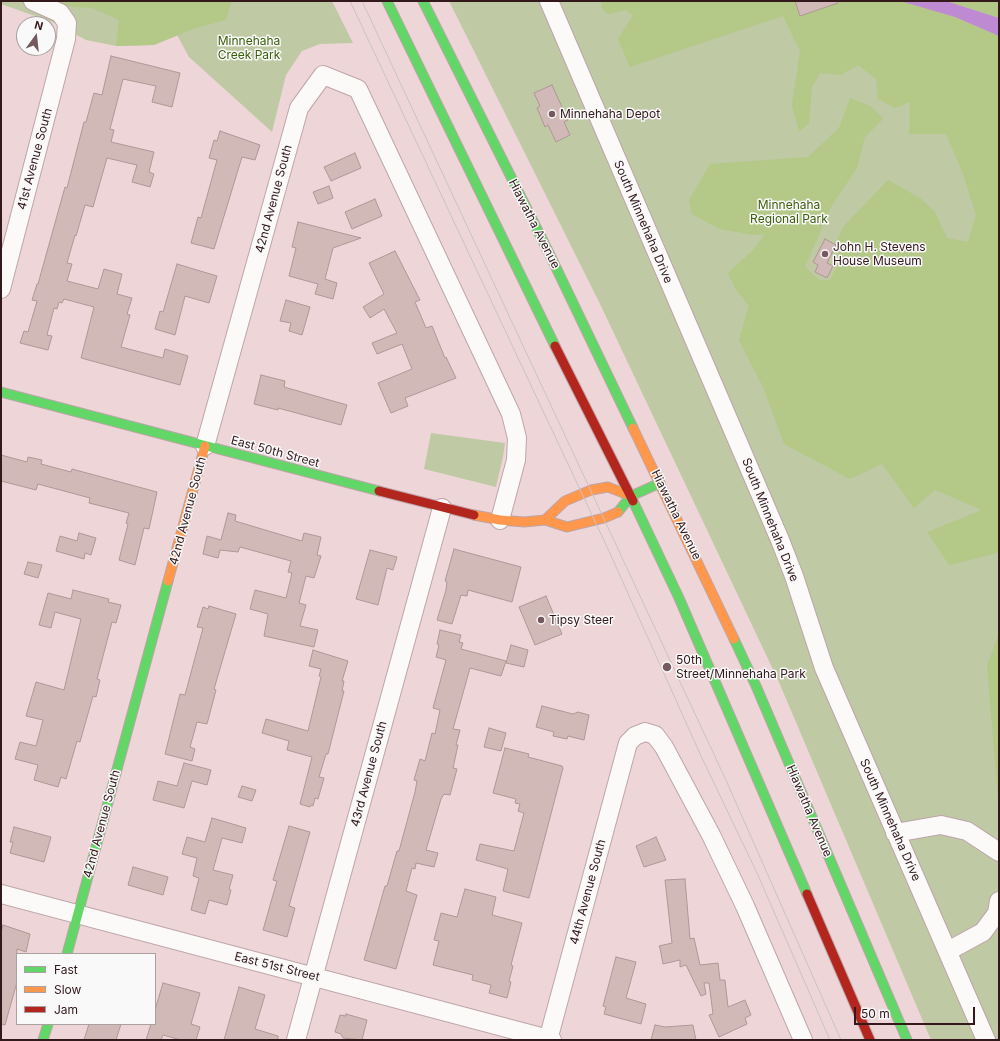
<!DOCTYPE html>
<html>
<head>
<meta charset="utf-8">
<style>
  body { margin:0 }
  #map { position:relative; width:1000px; height:1041px; overflow:hidden; background:#eed6d8; font-family:Inter,sans-serif }
  canvas { display:block }
  .frame { position:absolute; inset:0; border:2px solid #33181c; pointer-events:none }
  .legend { position:absolute; left:16px; top:953px; width:140px; height:72px; box-sizing:border-box; background:#f9f9f9; border:1px solid #aa9fa1; margin:0; padding:5px 7px; list-style:none; font-size:12px; color:#33181c }
  .legend li { display:flex; align-items:center; gap:8px; height:20px }
  .legend b { width:20px; border:1px solid #aa9fa1 }
  .north { position:absolute; left:16px; top:16px; width:40px; height:40px; box-sizing:border-box; background:#f9f9f9; border:1px solid #aa9fa1; border-radius:50%; rotate:15deg; font-size:11px; font-weight:700; line-height:16px; text-align:center; color:#33181c }
  .north::after { content:''; display:block; margin:auto; width:14px; height:18px; background:#745a5e; clip-path:polygon(50% 0,100% 100%,50% 72%,0 100%) }
  .scale { position:absolute; left:854px; top:1007px; width:121px; height:18px; box-sizing:border-box; border:2px solid #33181c; border-top:0; padding-left:5px; font-size:12px; line-height:14px; white-space:nowrap; color:#33181c; -webkit-text-stroke:3px #f9f9f9; paint-order:stroke }
</style>
</head>
<body>
<div id="map">
<canvas width="1000" height="1041"></canvas>
<div class="frame"></div>
<ul class="legend">
<li><b style="height:5px;background:#63d668"></b>Fast</li>
<li><b style="height:5px;background:#ff974d"></b>Slow</li>
<li><b style="height:5px;background:#b3261e"></b>Jam</li>
</ul>
<div class="north">N</div>
<div class="scale">50 m</div>
</div>
<script>
const ctx = document.querySelector('canvas').getContext('2d');
ctx.lineJoin = 'round';
function fillPath(path, color) {
  ctx.fillStyle = color;
  ctx.fill(path, 'evenodd');
}
function shape(rows) {
  const path = new Path2D();
  for (const r of rows) {
    path.moveTo(r[0], r[1]);
    for (let i = 2; i < r.length; i += 2) path.lineTo(r[i], r[i + 1]);
  }
  return path;
}
function strokePath(path, color, width, dash) {
  ctx.strokeStyle = color;
  ctx.lineWidth = width;
  ctx.lineCap = dash ? 'butt' : 'round';
  ctx.setLineDash(dash || []);
  ctx.stroke(path);
}
function write(font, color, halo, rows, align = 'center') {
  ctx.font = font + ' Inter,sans-serif';
  ctx.lineWidth = 3;
  ctx.setLineDash([]);
  ctx.textBaseline = 'middle';
  ctx.strokeStyle = halo;
  ctx.fillStyle = color;
  for (const [text, x, y, turn = 0] of rows) {
    ctx.save();
    ctx.translate(x, y);
    ctx.rotate((+turn || 0) * Math.PI / 180);
    ctx.textAlign = isNaN(turn) ? turn : align;
    if (halo) ctx.strokeText(text, 0, 0);
    ctx.fillText(text, 0, 0);
    ctx.restore();
  }
}
fillPath(shape([
  [1,1,332,1,353,43,320,44,302,51,286,75,272,132,189,57,177,35,154,45,116,46,86,40,52,22,1,4],
  [449,1,999,1,999,1040,931,1040,778,680,600,304],
  [431,433,505,443,503,457,496,487,424,469]
]), '#bfc9a3');
fillPath(shape([
  [50,1,232,1,226,20,196,28,154,45,116,46,119,20,92,8,63,6],
  [602,1,900,1,955,17,999,36,999,557,998,553,949,565,927,532,982,510,935,490,914,508,882,464,850,479,784,444,764,389,739,340,749,306,735,288,728,273,753,250,765,234,753,235,720,229,692,214,689,200,710,164,808,157,839,128,850,98,872,107,883,119,865,137,857,168,831,207,805,267,819,280,830,280,838,263,837,240,843,227,888,180,920,198,935,212,947,238,968,242,976,215,963,174,946,134,909,134,910,102,895,108,878,99,876,79,858,65,841,75,820,73,812,87,809,123,799,132,792,105,800,51,783,16,630,67,618,39,633,15,626,10,608,14,601,7],
  [946,1,999,1,999,18,959,5],
  [999,633,999,800,998,799,987,665]
]), '#b4c888');
fillPath(shape([
  [900,1,946,1,999,18,999,36,955,17]
]), '#be8bd3');
const building = shape([
  [795,1,838,1,838,3,800,16,795,1],
  [111,56,180,73,172,107,152,102,156,86,123,79,110,129,114,130,111,142,154,152,149,172,154,174,150,187,132,182,137,165,107,158,93,207,85,205,76,236,75,235,67,263,72,264,67,281,98,289,104,269,122,274,117,294,132,298,127,314,130,315,121,347,163,358,165,349,188,356,180,385,81,358,94,307,64,299,62,303,59,302,57,309,54,308,47,335,52,336,48,350,20,343,24,331,28,332,37,301,32,300,37,284,38,284,65,187,67,188,84,122,86,122,94,93,102,95,111,56],
  [552,85,568,120,564,122,570,135,556,142,548,125,545,127,537,108,540,106,534,93,552,85],
  [220,131,260,145,255,160,242,157,214,249,191,243,198,217,201,218,217,160,209,158,214,140,217,141,220,131],
  [355,153,361,168,331,181,324,167,355,153],
  [329,186,333,198,318,204,313,192,329,186],
  [375,199,382,216,352,229,345,212,375,199],
  [298,222,361,238,333,248,325,279,337,283,333,299,315,294,318,284,289,276,296,248,292,247,298,222],
  [825,239,836,245,827,263,833,266,827,278,815,272,818,265,813,262,825,239],
  [395,251,420,300,415,302,426,328,432,326,445,358,446,357,456,378,405,398,408,406,391,413,378,383,412,369,402,344,377,354,372,343,397,333,384,309,370,318,363,307,384,294,369,263,395,251],
  [177,264,217,276,209,303,185,296,175,335,155,329,160,311,163,312,177,264],
  [286,300,310,307,302,335,289,331,291,323,280,321,286,300],
  [261,375,285,381,284,387,347,405,341,425,278,408,278,410,254,404,261,375],
  [1,455,27,462,28,457,42,460,41,464,71,472,72,469,157,492,149,529,144,528,135,565,119,560,128,524,126,523,129,513,89,503,90,498,38,484,36,490,1,481,1,455],
  [228,513,236,515,235,521,302,541,304,533,321,537,317,555,321,556,314,578,306,576,299,603,306,605,300,626,318,630,314,647,264,636,268,614,250,609,255,590,286,598,292,573,288,572,291,561,240,547,238,552,220,550,218,558,203,554,207,536,221,540,228,513],
  [79,533,96,538,91,555,85,553,84,559,56,551,60,536,77,541,79,533],
  [454,549,521,567,512,602,468,590,467,596,461,595,452,624,437,620,446,590,447,582,445,581,454,549],
  [370,550,397,557,393,570,387,568,378,605,356,599,370,550],
  [28,562,42,565,38,578,24,574,28,562],
  [73,590,109,599,108,602,121,605,116,623,112,622,97,679,100,680,96,697,93,696,80,742,77,741,66,779,61,777,58,787,34,780,38,765,15,759,20,742,36,746,43,720,26,716,36,682,64,690,81,619,55,612,51,628,39,625,48,593,71,599,73,590],
  [546,596,562,634,535,645,519,607,546,596],
  [209,606,236,614,214,689,216,690,207,724,197,722,190,747,195,749,192,761,165,754,180,694,185,695,203,628,197,627,203,607,208,609,209,606],
  [440,630,461,635,459,642,463,643,461,649,506,661,501,676,470,668,453,729,460,730,456,745,458,745,453,768,457,769,450,795,444,794,441,799,426,850,438,853,434,867,416,863,415,869,412,868,406,891,417,895,396,969,364,960,385,886,387,886,397,851,399,851,415,792,417,781,414,780,420,759,425,761,432,733,435,734,440,710,433,708,446,660,436,657,439,645,437,644,440,630],
  [511,645,528,650,524,667,506,663,511,645],
  [313,650,348,661,342,681,344,681,342,691,344,691,328,754,326,754,319,777,324,778,318,799,315,798,313,806,311,805,310,807,300,804,312,757,287,750,289,741,262,733,266,719,308,731,321,677,319,676,321,669,309,666,313,650],
  [542,706,573,714,578,712,589,715,584,740,568,736,567,739,553,736,554,732,536,727,542,706],
  [489,728,506,733,501,751,484,747,489,728],
  [505,748,529,754,528,757,562,766,563,768,529,898,503,891,508,869,476,860,480,844,514,851,524,813,518,811,520,804,515,803,516,799,493,793,505,748],
  [184,763,211,770,207,785,192,781,184,808,153,800,158,781,177,786,184,763],
  [242,786,256,790,252,801,238,797,242,786],
  [212,818,246,828,242,843,222,838,213,870,233,875,229,889,231,890,227,905,209,900,205,914,191,910,199,878,193,876,197,858,182,854,187,837,205,842,212,818],
  [289,826,310,832,289,906,295,908,287,937,263,930,277,881,273,880,289,826],
  [14,827,51,837,44,862,10,853,13,842,10,842,14,827],
  [656,837,666,860,644,867,636,846,656,837],
  [133,867,168,877,163,895,128,885,133,867],
  [685,879,690,939,694,938,700,965,718,963,720,980,725,980,728,1007,745,1000,751,1015,745,1018,747,1024,719,1037,709,1015,713,1014,709,983,704,983,706,994,701,996,686,965,680,967,680,960,663,964,660,948,659,946,672,943,665,880,685,879],
  [465,889,496,897,492,915,522,923,511,965,513,966,509,981,511,982,507,998,489,993,491,985,472,980,473,975,433,965,439,941,434,940,441,913,457,917,465,889],
  [3,925,30,934,26,952,17,949,17,982,5,1025,1,1024,1,933,3,925],
  [616,957,636,962,626,998,646,1004,641,1024,604,1014,606,1007,603,1006,616,957],
  [163,983,200,993,191,1024,200,1027,196,1040,181,1040,163,1035,161,1040,146,1040,151,1024,155,1024,155,1010,163,983],
  [239,987,265,995,255,1029,278,1036,278,1040,224,1040,239,987],
  [346,1014,367,1020,362,1040,343,1038,341,1034,335,1032,340,1015,346,1016,346,1014],
  [89,1024,121,1024,116,1040,84,1040,89,1024],
  [655,1025,665,1027,693,1025,696,1040,651,1040,655,1025]
]);
fillPath(building, '#d1b9b8');
strokePath(building, '#ae9796', 1);
const street = shape([
  [549,1,780,540,794,576,824,668,986,1040],
  [1,289,66,39,67,23,60,13,33,1],
  [205,446,299,108,323,75,358,89,511,414,517,438,516,460,500,520],
  [895,833,941,825,967,831,999,852],
  [1,894,552,1040],
  [948,951,983,932,997,913,999,901],
  [296,1040,442,508],
  [548,1040,628,743,635,736,645,732,655,735,664,747,711,835,745,906,803,1040]
]);
const fast = shape([
  [387,1,555,346],
  [423,1,549,253,633,428],
  [1,392,379,491],
  [633,501,679,598,807,894],
  [618,512,631,496,660,483],
  [734,639,756,686,907,1040],
  [67,954,168,581],
  [43,1040,48,1024]
]);
const slow = shape([
  [633,428,734,639],
  [474,515,500,520,524,522,545,520,567,527,604,518,618,512],
  [545,520,565,501,591,490,608,487,631,496],
  [168,581,205,446]
]);
const jam = shape([
  [555,346,633,501],
  [379,491,474,515],
  [807,894,870,1040]
]);
strokePath(street, '#bda5a8', 20);
strokePath(fast, '#bda5a8', 11);
strokePath(slow, '#bda5a8', 11);
strokePath(jam, '#bda5a8', 11);
strokePath(street, '#fcf9f9', 18);
strokePath(fast, '#63d668', 9);
strokePath(slow, '#ff974d', 9);
strokePath(jam, '#b3261e', 9);
strokePath(shape([
  [350,1,608,549,701,756,757,873,830,1040],
  [362,1,725,778,841,1040]
]), '#c9c2c2', 1);
for (const [x, y, r, color] of [
  [552,114,4,"#745a5e"],
  [825,254,4,"#745a5e"],
  [541,620,4,"#745a5e"],
  [667,667,5,"#745a5e"]
]) {
  const dot = new Path2D();
  dot.arc(x, y, r, 0, 2 * Math.PI);
  ctx.fillStyle = color;
  ctx.fill(dot);
  strokePath(dot, '#f9f9f9', 1.5);
}
write('12px', '#3b5e0a', '#f9f9f9', [
  ["Minnehaha",249,41],
  ["Creek Park",249,55],
  ["Minnehaha",789,205],
  ["Regional Park",789,219]
]);
write('12px', '#33181c', '#f9f9f9', [
  ["Minnehaha Depot",560,114],
  ["John H. Stevens",833,247],
  ["House Museum",833,261],
  ["Tipsy Steer",549,620],
  ["50th",676,660],
  ["Street/Minnehaha Park",676,674]
], 'left');
write('12px', '#33181c', '#f9f9f9', [
  ["41st Avenue South",35,159,-75],
  ["42nd Avenue South",274,199,-75],
  ["South Minnehaha Drive",643,222,67],
  ["Hiawatha Avenue",534,224,63],
  ["East 50th Street",275,452,15],
  ["42nd Avenue South",188,511,-75],
  ["Hiawatha Avenue",676,515,64],
  ["South Minnehaha Drive",770,520,68],
  ["43rd Avenue South",369,774,-75],
  ["Hiawatha Avenue",809,811,67],
  ["South Minnehaha Drive",890,820,66],
  ["42nd Avenue South",102,824,-75],
  ["44th Avenue South",588,892,-75],
  ["East 51st Street",277,967,14]
]);
</script>
</body>
</html>
